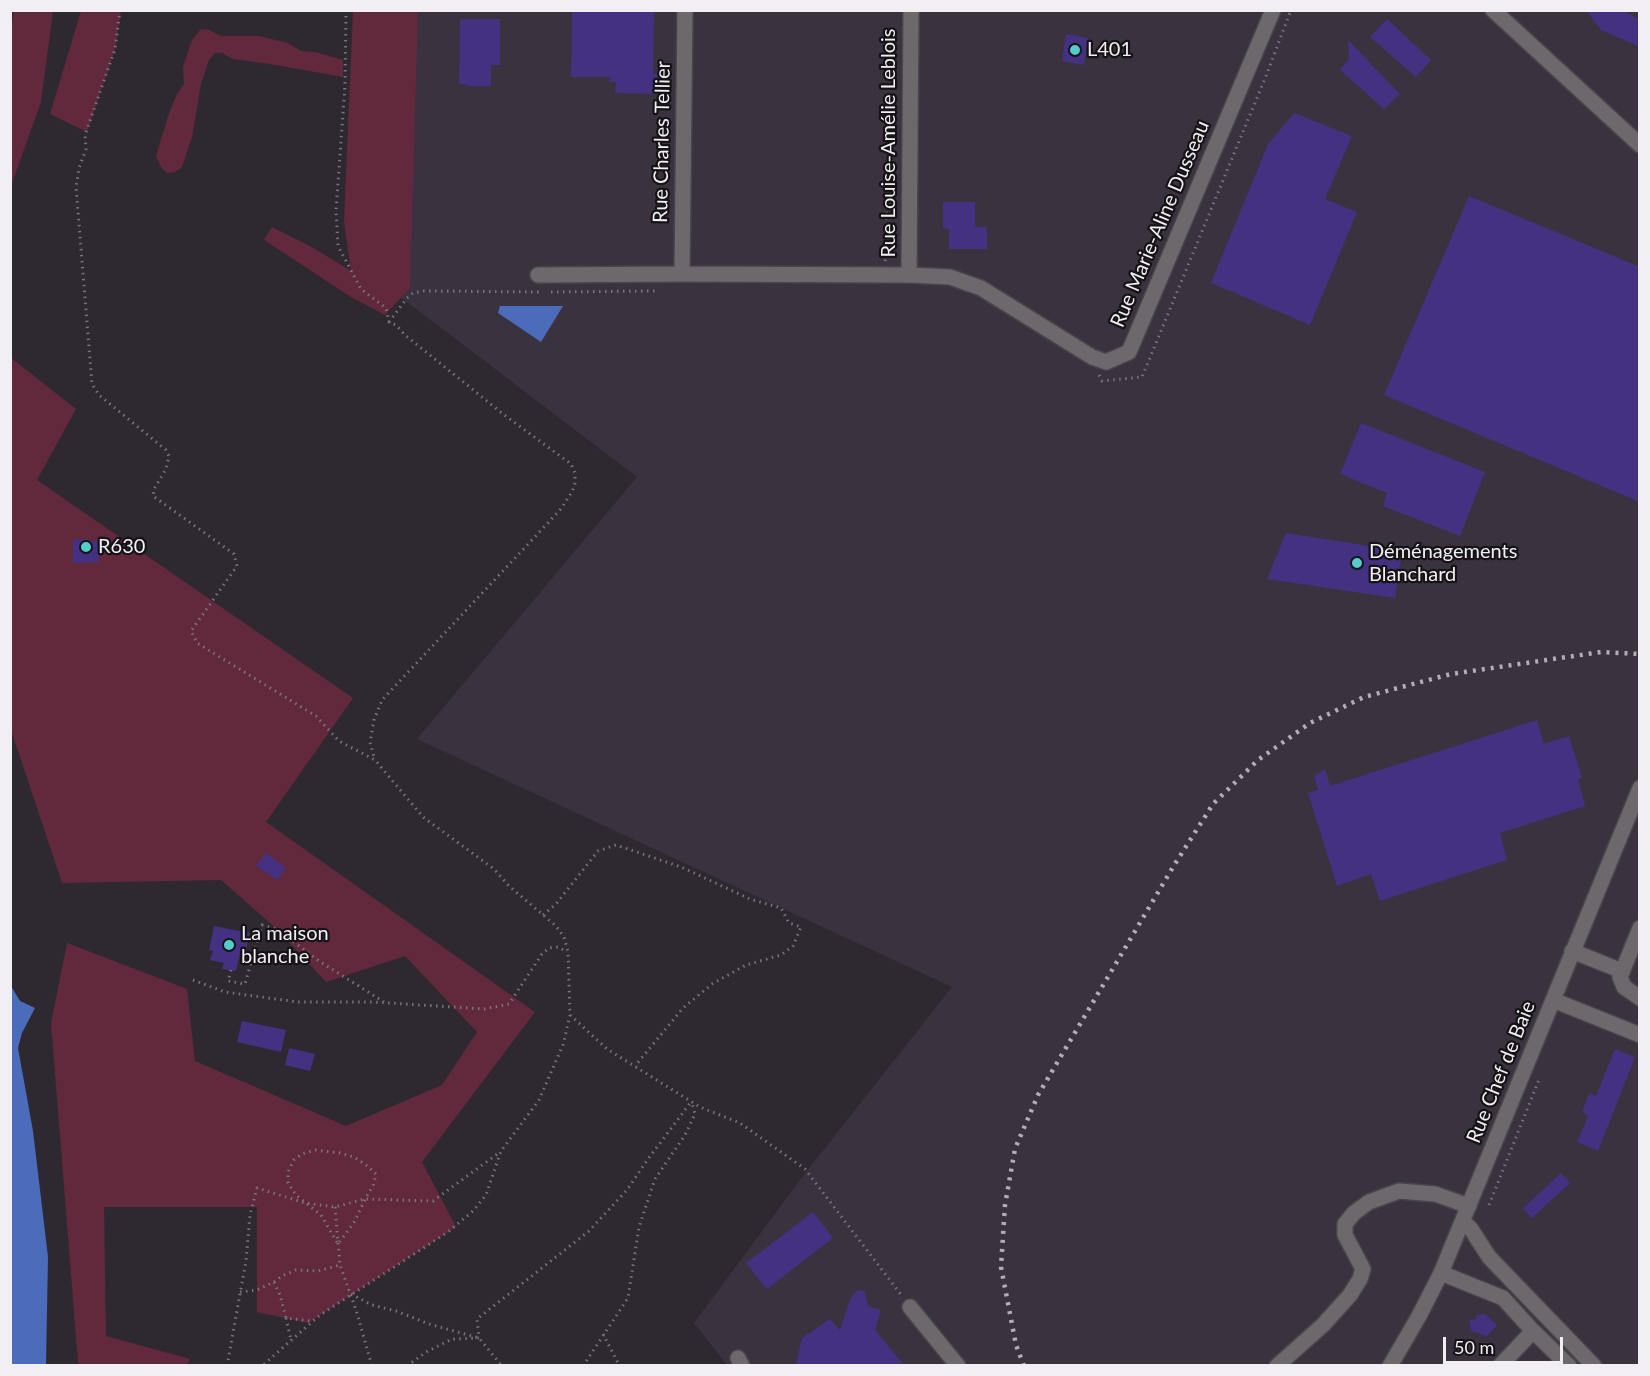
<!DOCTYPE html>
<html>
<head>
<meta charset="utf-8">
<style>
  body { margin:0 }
  #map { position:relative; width:1650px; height:1376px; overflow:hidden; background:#2e2931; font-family:Lato,sans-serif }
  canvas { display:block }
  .frame { position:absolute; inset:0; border:12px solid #f2eff4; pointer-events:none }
  .scale { position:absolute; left:1443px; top:1337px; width:120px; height:27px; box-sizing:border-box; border:3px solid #f2eff4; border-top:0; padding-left:8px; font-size:18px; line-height:21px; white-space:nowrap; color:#f2eff4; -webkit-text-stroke:4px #151316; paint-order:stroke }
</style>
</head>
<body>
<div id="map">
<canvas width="1650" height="1376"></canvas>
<div class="frame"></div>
<div class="scale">50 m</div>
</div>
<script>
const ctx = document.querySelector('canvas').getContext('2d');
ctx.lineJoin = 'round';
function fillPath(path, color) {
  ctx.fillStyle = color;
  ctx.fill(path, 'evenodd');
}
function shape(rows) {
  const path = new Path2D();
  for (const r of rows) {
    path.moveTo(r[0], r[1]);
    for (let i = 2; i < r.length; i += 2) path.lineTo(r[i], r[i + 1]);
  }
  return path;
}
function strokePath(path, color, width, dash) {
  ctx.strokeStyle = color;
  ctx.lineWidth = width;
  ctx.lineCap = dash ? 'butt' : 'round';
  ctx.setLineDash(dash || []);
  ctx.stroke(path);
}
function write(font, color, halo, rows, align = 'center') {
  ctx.font = font + ' Lato,sans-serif';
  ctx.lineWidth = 4.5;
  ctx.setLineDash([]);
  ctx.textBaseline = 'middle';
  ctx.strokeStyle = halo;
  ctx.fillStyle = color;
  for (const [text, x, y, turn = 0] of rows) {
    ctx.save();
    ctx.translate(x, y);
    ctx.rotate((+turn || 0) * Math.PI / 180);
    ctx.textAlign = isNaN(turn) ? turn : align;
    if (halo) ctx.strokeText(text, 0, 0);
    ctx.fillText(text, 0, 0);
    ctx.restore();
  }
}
fillPath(shape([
  [392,11,1639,11,1639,1365,727,1365,694,1323,803,1176,952,987,417,739,637,477,386,286]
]), '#3b323f');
fillPath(shape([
  [14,10,53,11,41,102,11,186,10,38],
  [81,11,121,11,115,49,87,132,50,114],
  [353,11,418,11,410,288,385,315,351,297,264,240,272,227,310,246,351,271,344,221],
  [201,29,209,30,221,36,259,36,288,43,301,51,315,52,343,60,343,77,270,64,233,59,222,53,215,53,209,60,201,84,192,137,182,167,175,172,167,173,161,167,156,156,169,113,177,94,184,84,183,67,192,40],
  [10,357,76,409,37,480,353,698,266,822,535,1012,422,1162,456,1227,308,1323,257,1312,257,1207,104,1207,106,1336,190,1359,187,1365,81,1366,78,1362,51,1023,67,943,187,989,195,1061,346,1126,442,1085,477,1032,405,956,326,982,277,929,221,880,62,883,11,730]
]), '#62293c');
fillPath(shape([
  [500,306,563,306,541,342,498,313],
  [11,960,11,986,20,1001,35,1008,22,1033,18,1048,33,1131,48,1257,46,1365,11,1365]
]), '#4b6bbb');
fillPath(shape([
  [572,10,654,10,653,74,662,74,662,94,615,93,616,82,609,82,611,77,571,77],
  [1586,10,1622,10,1640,20,1640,47,1601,30],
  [460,19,500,19,500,65,491,65,491,86,468,86,467,84,459,84],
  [1387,19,1431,60,1416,77,1370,37],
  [1066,34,1088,38,1084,65,1062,61],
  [1348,40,1400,94,1384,109,1340,70,1349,59],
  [1294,113,1352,136,1325,199,1357,212,1310,325,1211,283,1268,144],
  [1469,196,1640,267,1640,502,1384,395],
  [943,202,975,202,975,227,987,227,987,249,949,249,949,229,943,228],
  [1361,423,1485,472,1460,536,1383,506,1387,493,1340,474],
  [1286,533,1402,551,1395,598,1267,579],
  [73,539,99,541,99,562,73,563],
  [1537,720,1544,744,1569,736,1582,778,1578,779,1585,806,1500,833,1507,860,1438,882,1380,901,1371,874,1337,886,1308,793,1318,790,1314,776,1325,769,1330,786],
  [266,853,286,868,277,880,256,866],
  [214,926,250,933,246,950,241,949,236,971,222,969,224,963,210,960,213,951,209,950],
  [242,1021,286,1030,281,1052,237,1042],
  [289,1048,315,1054,310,1071,285,1065],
  [1615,1049,1635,1057,1598,1151,1577,1142,1588,1116,1582,1112,1589,1093,1596,1096],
  [1561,1173,1570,1183,1532,1218,1523,1208],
  [813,1212,833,1238,767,1289,746,1263],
  [859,1290,865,1292,868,1306,881,1310,875,1330,904,1365,796,1365,802,1338,830,1319,840,1330,850,1300,854,1293],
  [1485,1314,1497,1325,1487,1336,1471,1331,1469,1320,1476,1319,1476,1315]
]), '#443182');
const minor = shape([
  [1493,10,1640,145],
  [682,274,685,10],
  [538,275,682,274,909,275,950,277,981,288,1092,357,1106,362,1129,352,1273,10],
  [909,275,911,10],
  [1640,928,1620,977,1624,987,1640,998],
  [1572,951,1622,971],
  [1553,1000,1640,1035],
  [1463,1221,1471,1229,1489,1257,1594,1366],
  [1441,1273,1503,1298,1533,1331,1569,1366],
  [910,1307,958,1366],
  [738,1358,742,1366],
  [1277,1366,1323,1325,1350,1295,1360,1279,1363,1269,1345,1235,1345,1224,1354,1213,1369,1202,1399,1191,1435,1194,1469,1206],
  [1390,1366,1419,1316,1441,1273,1640,788],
  [1500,1366,1533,1331]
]);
strokePath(minor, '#49454c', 18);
strokePath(shape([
  [120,10,115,49,85,135,86,149,79,168,76,187,92,384,99,395,166,450,169,456,166,469,154,489,153,496,234,554,237,566,191,631,197,643,316,716,339,741,375,760,423,817,494,869,509,886,556,926,564,937,568,952,570,1015,563,1045,539,1100,501,1151,486,1195,473,1211,448,1232,320,1315,262,1366],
  [346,10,345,85,336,211,338,246,361,289,386,308,389,322,396,325,405,335,503,414,571,464,575,473,575,483,572,492,560,510,382,700,374,720,370,742,375,760],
  [885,261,887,256,886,171,894,156],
  [551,292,655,291],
  [389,322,407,298,413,293,424,291,541,292],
  [1099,375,1102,381,1142,377,1266,76,1291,10],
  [543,915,556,904,598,851,616,845,681,867,750,899,781,908,789,923,801,927,793,946,781,955,746,965,712,984,683,1008,635,1066],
  [231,970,228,981,245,984,262,925,277,929,319,961,384,1002],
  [193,980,225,992,298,1002,374,1002,484,1009,509,1004,542,954,549,948,558,947,567,952],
  [570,1015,607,1049,700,1107,740,1123,805,1169,902,1296],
  [315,1150,340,1153,354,1157,366,1165,376,1174,373,1186,365,1199,355,1221,338,1244,321,1215,296,1195,288,1183,288,1172,294,1160,302,1154,315,1150],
  [1489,1205,1540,1077],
  [335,1207,340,1265,356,1310,372,1366],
  [274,1282,282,1276,296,1270,318,1271,340,1265],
  [240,1292,257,1290,274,1282,280,1295,286,1318,311,1321],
  [351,1294,372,1305,396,1311,429,1324,479,1338,502,1366],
  [286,1318,291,1340],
  [603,1334,618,1363,622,1366],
  [227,1366,246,1261,250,1215,257,1188,305,1203,335,1207,365,1199,433,1201,500,1152],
  [407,1366,426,1352,452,1339,479,1338,477,1319,589,1231,627,1190,648,1159,691,1102],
  [583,1366,628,1298,639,1227,655,1179,685,1135,695,1114,692,1103]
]), '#78747b', 3, [1.5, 4.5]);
strokePath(minor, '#6d686b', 15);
strokePath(shape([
  [1024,1366,1016,1345,1001,1267,1005,1205,1015,1149,1038,1095,1173,867,1213,804,1258,760,1310,723,1364,697,1451,674,1601,652,1640,654]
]), '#b2aeb4', 4.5, [3, 6]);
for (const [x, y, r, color] of [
  [1075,50,6,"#52cdcc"],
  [86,547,6,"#52cdcc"],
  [1357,563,6,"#52cdcc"],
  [229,945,6,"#52cdcc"]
]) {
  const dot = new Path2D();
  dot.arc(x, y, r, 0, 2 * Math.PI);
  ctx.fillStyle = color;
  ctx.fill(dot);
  strokePath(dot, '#151316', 2);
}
write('20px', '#f2eff4', '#151316', [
  ["L401",1087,50],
  ["R630",98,547],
  ["Déménagements",1369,552],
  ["Blanchard",1369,575],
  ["La maison",241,934],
  ["blanche",241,957]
], 'left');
write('20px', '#f2eff4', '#151316', [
  ["Rue Charles Tellier",662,142,-89],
  ["Rue Louise-Amélie Leblois",889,143,-90],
  ["Rue Marie-Aline Dusseau",1160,224,-67],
  ["Rue Chef de Baie",1501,1072,-68]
]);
</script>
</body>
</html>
